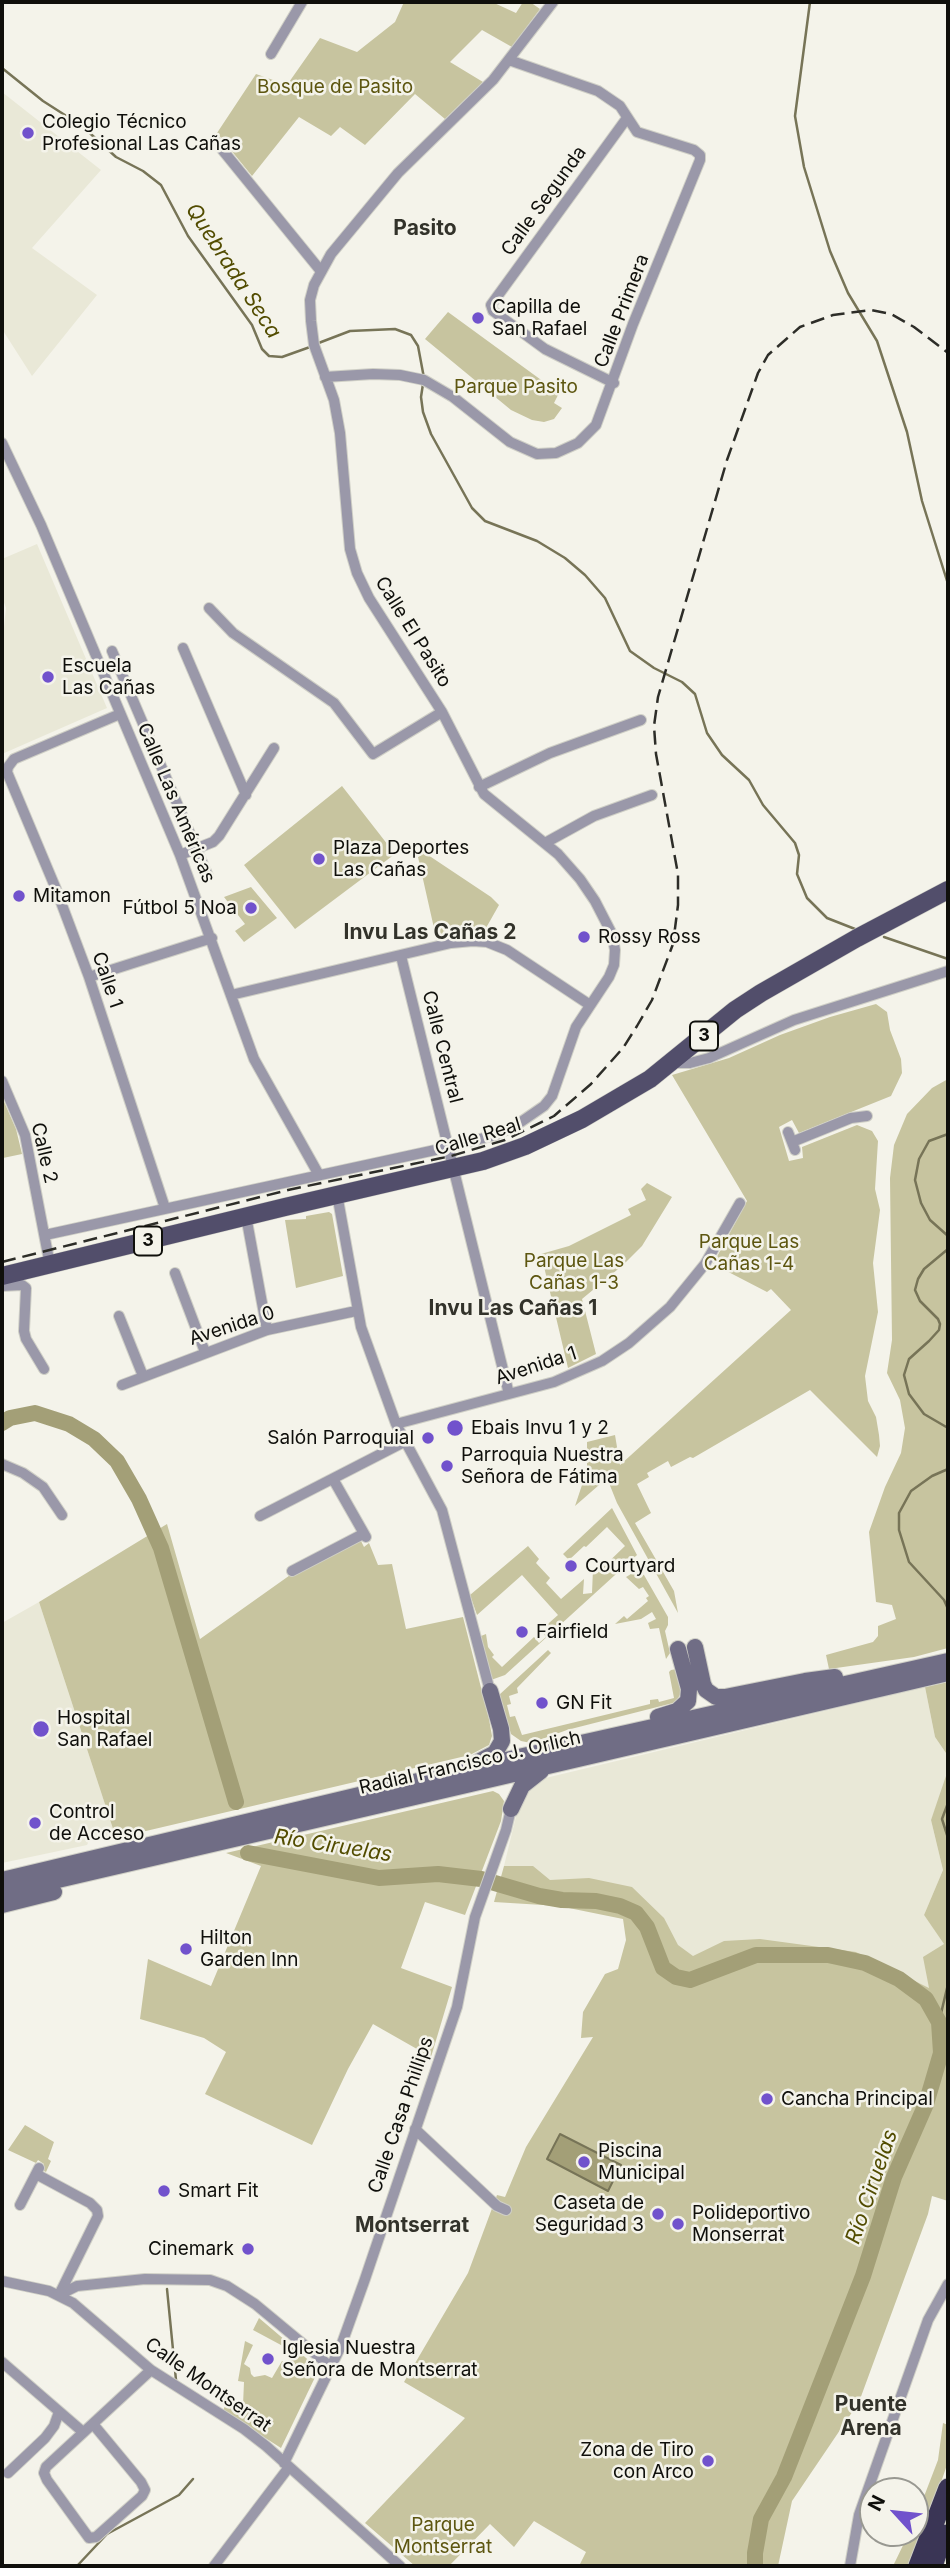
<!DOCTYPE html>
<html>
<head>
<meta charset="utf-8">
<style>
  body { margin:0 }
  #map { position:relative; width:950px; height:2568px; overflow:hidden; background:#f4f3ea; font-family:Inter,sans-serif }
  canvas { display:block }
  .frame { position:absolute; inset:0; border:4px solid #0f0f0b; pointer-events:none }
  .north { position:absolute; left:859px; top:2477px; width:70px; height:70px; box-sizing:border-box; background:#f4f3ea; border:2px solid #989891; border-radius:50%; rotate:297deg; font-size:19px; font-weight:700; line-height:28px; text-align:center; color:#0f0f0b }
  .north::after { content:''; display:block; margin:auto; width:24px; height:32px; background:#7152cc; clip-path:polygon(50% 0,100% 100%,50% 72%,0 100%) }
</style>
</head>
<body>
<div id="map">
<canvas width="950" height="2568"></canvas>
<div class="frame"></div>
<div class="north">N</div>
</div>
<script>
const ctx = document.querySelector('canvas').getContext('2d');
ctx.lineJoin = 'round';
function fillPath(path, color) {
  ctx.fillStyle = color;
  ctx.fill(path, 'evenodd');
}
function shape(rows) {
  const path = new Path2D();
  for (const r of rows) {
    path.moveTo(r[0], r[1]);
    for (let i = 2; i < r.length; i += 2) path.lineTo(r[i], r[i + 1]);
  }
  return path;
}
function strokePath(path, color, width, dash) {
  ctx.strokeStyle = color;
  ctx.lineWidth = width;
  ctx.lineCap = dash ? 'butt' : 'round';
  ctx.setLineDash(dash || []);
  ctx.stroke(path);
}
function write(font, color, halo, rows, align = 'center') {
  ctx.font = font + ' Inter,sans-serif';
  ctx.lineWidth = 5;
  ctx.setLineDash([]);
  ctx.textBaseline = 'middle';
  ctx.strokeStyle = halo;
  ctx.fillStyle = color;
  for (const [text, x, y, turn = 0] of rows) {
    ctx.save();
    ctx.translate(x, y);
    ctx.rotate((+turn || 0) * Math.PI / 180);
    ctx.textAlign = isNaN(turn) ? turn : align;
    if (halo) ctx.strokeText(text, 0, 0);
    ctx.fillText(text, 0, 0);
    ctx.restore();
  }
}
fillPath(shape([
  [2,92,101,170,32,248,97,295,32,376,2,329],
  [37,544,107,708,2,754,2,646,6,608,2,597,2,559],
  [39,1602,116,1838,91,1836,87,1845,2,1863,2,1623],
  [925,1687,935,1737,948,1756,945,1784,931,1820,943,1870,924,1915,945,1944,930,1989,856,1952,687,1959,668,1936,561,1888,504,1866,521,1796,533,1781]
]), '#e9e8d7');
fillPath(shape([
  [404,2,492,2,516,13,523,2,530,2,540,9,512,47,482,30,450,62,483,82,445,119,415,94,365,145,340,127,331,136,299,117,252,176,217,133,256,74,287,85,320,38,357,52,395,22],
  [448,312,559,393,554,403,562,408,554,419,544,422,532,420,511,410,425,339],
  [342,786,395,854,295,929,244,865],
  [425,853,491,897,499,905,482,935,460,932,436,937,418,857],
  [251,887,277,918,244,942,235,931,245,924,224,897],
  [876,1004,887,1012,890,1030,901,1059,902,1073,891,1096,799,1133,792,1120,779,1127,789,1161,803,1158,802,1147,857,1125,872,1131,878,1141,875,1189,880,1210,873,1263,878,1312,865,1376,868,1401,876,1417,879,1435,880,1446,877,1457,810,1390,693,1458,690,1457,671,1467,668,1461,647,1473,649,1477,637,1484,651,1513,635,1523,674,1591,678,1613,617,1503,607,1478,575,1506,587,1470,587,1442,615,1435,620,1465,791,1310,771,1289,767,1292,713,1264,747,1201,672,1075,729,1058,780,1035,830,1017],
  [948,1079,948,1648,914,1657,829,1669,826,1655,873,1642,878,1636,878,1626,896,1619,892,1605,876,1602,869,1532,885,1487,901,1453,905,1428,900,1400,887,1373,892,1340,890,1178,894,1145,907,1114,932,1088],
  [2,1097,16,1129,22,1154,3,1158],
  [647,1183,672,1197,642,1246,623,1265,582,1299,596,1354,568,1368,541,1254,569,1246,631,1215,628,1209,646,1200,641,1189],
  [329,1212,332,1214,343,1276,296,1288,285,1220,306,1219,306,1216],
  [612,1508,637,1555,505,1675,491,1680,481,1636,486,1634,488,1647,494,1655,492,1657,502,1667,534,1637,539,1643,546,1637,541,1630,558,1615,522,1575,477,1615,470,1595,528,1546,539,1559,536,1563,550,1578,546,1583,561,1599,584,1579,583,1594,592,1593,593,1569,597,1573,625,1546,607,1527,586,1547,584,1546,569,1560,563,1554],
  [167,1524,200,1639,293,1573,360,1539,364,1547,369,1543,378,1565,392,1564,406,1629,463,1617,489,1719,492,1736,489,1745,470,1755,116,1838,39,1602],
  [636,1571,644,1575,668,1617,668,1625,665,1631,670,1653,666,1659,659,1628,650,1629,648,1623,656,1619,652,1612,641,1619,615,1624,624,1616,627,1619,648,1601,646,1598,649,1596,643,1587,639,1589,626,1577],
  [548,1650,551,1653,517,1688,518,1693,509,1696,511,1704,507,1705,510,1717,515,1716,522,1735,650,1704,650,1700,658,1699,659,1702,674,1698,669,1672,671,1670,677,1669,681,1693,677,1700,673,1703,567,1730,531,1743,521,1741,511,1734,499,1695],
  [948,1682,948,1756,935,1737,925,1687],
  [948,1770,948,2201,932,2196,928,2214,859,2402,792,2501,778,2566,579,2566,586,2552,534,2521,514,2547,490,2524,449,2566,415,2566,365,2523,465,2418,404,2382,468,2273,497,2195,505,2197,526,2147,593,2037,581,2038,583,2012,605,1974,618,1969,626,1940,623,1919,559,1906,494,1902,504,1866,533,1866,550,1880,589,1878,632,1887,664,1918,678,1945,693,1956,724,1941,760,1939,856,1952,929,1988,923,1957,944,1944,924,1915,943,1870,931,1820],
  [493,1791,499,1794,504,1801,501,1821,465,1915,425,1902,401,1968,452,1987,431,2057,373,2024,348,2069,312,2145,205,2094,226,2052,204,2038,140,2019,148,1959,211,1986,261,1866,226,1853],
  [25,2125,54,2142,48,2159,51,2161,46,2172,42,2170,44,2164,38,2160,36,2163,8,2150],
  [259,2318,319,2369,281,2448,223,2411,226,2403,243,2405,244,2382,238,2381,245,2341,253,2345,244,2364,250,2368,251,2374,254,2377,265,2375,272,2378,282,2361,287,2363,294,2352,253,2330],
  [943,2423,948,2425,948,2462,930,2514,907,2566,893,2566,909,2533,915,2533,915,2520,938,2460]
]), '#c7c49f');
const water = shape([
  [560,2134,621,2165,608,2191,547,2159,560,2134]
]);
fillPath(water, '#a39f77');
strokePath(water, '#777457', 2);
strokePath(shape([
  [810,2,795,116,804,167,830,251,848,293,877,341,907,432,922,501,948,584],
  [2,68,43,101,82,126,116,157,143,171,161,185,188,236,252,325,262,349,269,356,282,357,310,347],
  [316,344,350,331,395,329,411,335,418,346,424,378],
  [423,384,421,397,423,412,431,434,472,508,485,521,537,541,565,558,585,575,605,598,630,651,654,668,682,682,695,694,707,733,722,755,749,780,763,805,795,843,799,855,797,874,807,898,827,918,855,929],
  [884,937,948,959],
  [948,1134,929,1141,919,1159,915,1180,921,1203,930,1220,948,1236],
  [948,1249,924,1269,918,1279,915,1290,920,1301,938,1319,940,1324,939,1330,929,1341,909,1359,904,1375,909,1394,924,1414,948,1428],
  [948,1469,932,1476,911,1491,899,1513,899,1530,909,1562,944,1600,948,1609],
  [948,1803,942,1819,948,1838],
  [939,2022,948,1984],
  [167,2289,176,2380],
  [77,2566,107,2534,179,2495,193,2479]
]), '#777457', 2.5);
strokePath(shape([
  [2,1423,10,1418,35,1413,69,1424,94,1439,117,1461,139,1499,161,1548,236,1802],
  [248,1853,379,1878,438,1874,481,1879,539,1896,562,1900,596,1901,620,1906,636,1913,647,1927,663,1968,676,1977,690,1980,756,1955,828,1955,865,1963,899,1979,926,1999,939,2022,941,2053,926,2104,894,2177,863,2276,784,2477,761,2519,755,2553,755,2566]
]), '#a39f77', 16);
const street = shape([
  [271,54,302,2],
  [216,142,320,270],
  [325,377,373,374,400,375,424,380,453,397,510,442,537,454,556,453,578,443,596,425,633,324,700,160,700,155,694,150,637,132,620,106,598,91,509,60],
  [614,383,545,349,493,311,491,305,627,118],
  [2,443,41,525,180,855,254,1059,319,1175],
  [209,608,233,633,334,703,373,754,442,712],
  [183,648,246,795],
  [112,651,208,876],
  [120,714,14,759,8,767,7,772,56,889,89,977,165,1208],
  [479,787,550,753,641,720],
  [545,843,594,816,652,795],
  [180,855,213,842,219,836,274,748],
  [401,956,509,1394],
  [89,977,212,938],
  [231,995,451,943,473,941,487,942,507,950,590,1005],
  [672,1063,690,1063,709,1058,794,1020,948,971],
  [2,1081,25,1135,50,1265],
  [788,1132,795,1150],
  [792,1142,851,1118,867,1116],
  [337,1194,361,1327,396,1424,442,1510,490,1691],
  [246,1216,267,1330],
  [45,1235,449,1147,495,1135,515,1126,544,1106,552,1096,576,1027,609,977,614,965,615,950,612,934,595,901,580,879,558,854,484,794,442,712,369,598,357,573,350,549,340,433,334,400,314,345,311,321,310,300,314,285,331,254,398,173,493,80,553,2],
  [175,1273,205,1352],
  [2,1286,22,1285,26,1288,24,1331,26,1339,44,1369],
  [119,1316,143,1376],
  [122,1385,267,1330,356,1311],
  [396,1424,554,1382,602,1361,629,1343,670,1307,705,1264,740,1203],
  [2,1464,23,1473,43,1487,62,1515],
  [333,1479,366,1537],
  [260,1516,404,1442],
  [292,1571,363,1534],
  [415,2129,497,2206,506,2210],
  [36,2174,90,2203,97,2210,98,2216,59,2295],
  [20,2205,39,2168],
  [2,2281,49,2291,73,2303,151,2370,244,2429,266,2446,400,2566],
  [59,2295,77,2286,145,2279,210,2280,227,2286,255,2304,331,2367],
  [2,2362,83,2432],
  [93,2424,141,2482,145,2490,142,2496,96,2537,89,2538,47,2480,44,2473,46,2467,151,2370],
  [284,2463,341,2346,365,2279,457,2007,475,1917,506,1830,511,1809],
  [8,2473,45,2438,54,2426,59,2412],
  [214,2566,289,2467],
  [850,2566,859,2515,928,2320,948,2284]
]);
const secondary = shape([
  [695,1647,703,1684,706,1690,716,1697,725,1697,805,1681,835,1677],
  [658,1717,677,1711,688,1701,689,1689,678,1649],
  [478,1762,495,1753,502,1741,501,1729,490,1691],
  [511,1809,522,1786,541,1771],
  [2,1880,523,1756,948,1661],
  [2,1893,948,1673],
  [2,1905,54,1892]
]);
const primary = shape([
  [2,1276,285,1207,483,1161,525,1146,582,1119,650,1079,735,1010,761,993,857,938,948,890]
]);
const highway = shape([
  [918,2566,948,2488],
  [933,2566,944,2534]
]);
strokePath(street, '#cfcfc6', 12);
strokePath(secondary, '#cfcfc6', 18);
strokePath(primary, '#cfcfc6', 19);
strokePath(highway, '#cfcfc6', 21);
strokePath(street, '#9a98a9', 10);
strokePath(secondary, '#706d85', 16);
strokePath(primary, '#524e6b', 18);
strokePath(highway, '#3a3555', 19);
strokePath(shape([
  [2,1262,288,1190,451,1156,505,1140,554,1116,591,1084,623,1048,637,1026,652,1000,673,944,678,905,678,874,656,754,654,726,658,697,727,460,758,373,768,355,800,327,833,315,871,310,891,314,914,327,948,353]
]), '#2d2d28', 2.5, [14, 7]);
for (const [x, y, r, color] of [
  [28,133,7,"#7152cc"],
  [478,318,7,"#7152cc"],
  [48,677,7,"#7152cc"],
  [319,859,7,"#7152cc"],
  [19,896,7,"#7152cc"],
  [251,908,7,"#7152cc"],
  [584,937,7,"#7152cc"],
  [455,1428,9,"#7152cc"],
  [428,1438,7,"#7152cc"],
  [447,1466,7,"#7152cc"],
  [571,1566,7,"#7152cc"],
  [522,1632,7,"#7152cc"],
  [542,1703,7,"#7152cc"],
  [41,1729,9,"#7152cc"],
  [35,1823,7,"#7152cc"],
  [186,1949,7,"#7152cc"],
  [767,2099,7,"#7152cc"],
  [584,2162,7,"#7152cc"],
  [164,2191,7,"#7152cc"],
  [658,2214,7,"#7152cc"],
  [678,2224,7,"#7152cc"],
  [248,2249,7,"#7152cc"],
  [268,2359,7,"#7152cc"],
  [708,2461,7,"#7152cc"]
]) {
  const dot = new Path2D();
  dot.arc(x, y, r, 0, 2 * Math.PI);
  ctx.fillStyle = color;
  ctx.fill(dot);
  strokePath(dot, '#f4f3ea', 2.5);
}
for (const [x, y, w] of [
  [704,1036,28],
  [148,1241,28]
]) {
  const box = new Path2D();
  box.roundRect(x - w / 2, y - 14.5, w, 29, 5);
  ctx.fillStyle = '#f4f3ea';
  ctx.fill(box);
  strokePath(box, '#0f0f0b', 2);
}
write('bold 18px', '#0f0f0b', null, [
  ["3",704,1036],
  ["3",148,1241]
]);
write('19px', '#5d5610', '#f4f3ea', [
  ["Bosque de Pasito",335,87],
  ["Parque Pasito",516,387],
  ["Parque Las",749,1242],
  ["Cañas 1-4",749,1264],
  ["Parque Las",574,1261],
  ["Cañas 1-3",574,1283],
  ["Parque",443,2525],
  ["Montserrat",443,2547]
]);
write('19px', '#0f0f0b', '#f4f3ea', [
  ["Colegio Técnico",42,122],
  ["Profesional Las Cañas",42,144],
  ["Capilla de",492,307],
  ["San Rafael",492,329],
  ["Escuela",62,666],
  ["Las Cañas",62,688],
  ["Plaza Deportes",333,848],
  ["Las Cañas",333,870],
  ["Mitamon",33,896],
  ["Fútbol 5 Noa",237,908,"right"],
  ["Rossy Ross",598,937],
  ["Ebais Invu 1 y 2",471,1428],
  ["Salón Parroquial",414,1438,"right"],
  ["Parroquia Nuestra",461,1455],
  ["Señora de Fátima",461,1477],
  ["Courtyard",585,1566],
  ["Fairfield",536,1632],
  ["GN Fit",556,1703],
  ["Hospital",57,1718],
  ["San Rafael",57,1740],
  ["Control",49,1812],
  ["de Acceso",49,1834],
  ["Hilton",200,1938],
  ["Garden Inn",200,1960],
  ["Cancha Principal",781,2099],
  ["Piscina",598,2151],
  ["Municipal",598,2173],
  ["Smart Fit",178,2191],
  ["Caseta de",644,2203,"right"],
  ["Seguridad 3",644,2225,"right"],
  ["Polideportivo",692,2213],
  ["Monserrat",692,2235],
  ["Cinemark",234,2249,"right"],
  ["Iglesia Nuestra",282,2348],
  ["Señora de Montserrat",282,2370],
  ["Zona de Tiro",694,2450,"right"],
  ["con Arco",694,2472,"right"]
], 'left');
write('19px', '#0f0f0b', '#f4f3ea', [
  ["Calle Segunda",544,201,-54],
  ["Calle Primera",622,311,-69],
  ["Calle El Pasito",413,632,58],
  ["Calle Las Américas",176,803,67],
  ["Calle 1",107,980,71],
  ["Calle Central",442,1047,76],
  ["Calle Real",478,1137,-17],
  ["Calle 2",44,1153,77],
  ["Avenida 0",232,1326,-18],
  ["Avenida 1",536,1366,-18],
  ["Radial Francisco J. Orlich",470,1763,-13],
  ["Calle Casa Phillips",401,2115,-71],
  ["Calle Montserrat",208,2385,35]
]);
write('bold 21px', '#32322a', '#f4f3ea', [
  ["Pasito",425,229],
  ["Invu Las Cañas 2",430,933],
  ["Invu Las Cañas 1",513,1309],
  ["Montserrat",412,2226],
  ["Puente",871,2405],
  ["Arena",871,2429]
]);
write('italic 21px', '#524c00', '#f4f3ea', [
  ["Quebrada Seca",233,271,57],
  ["Río Ciruelas",333,1846,9],
  ["Río Ciruelas",872,2187,-71]
]);
</script>
</body>
</html>
